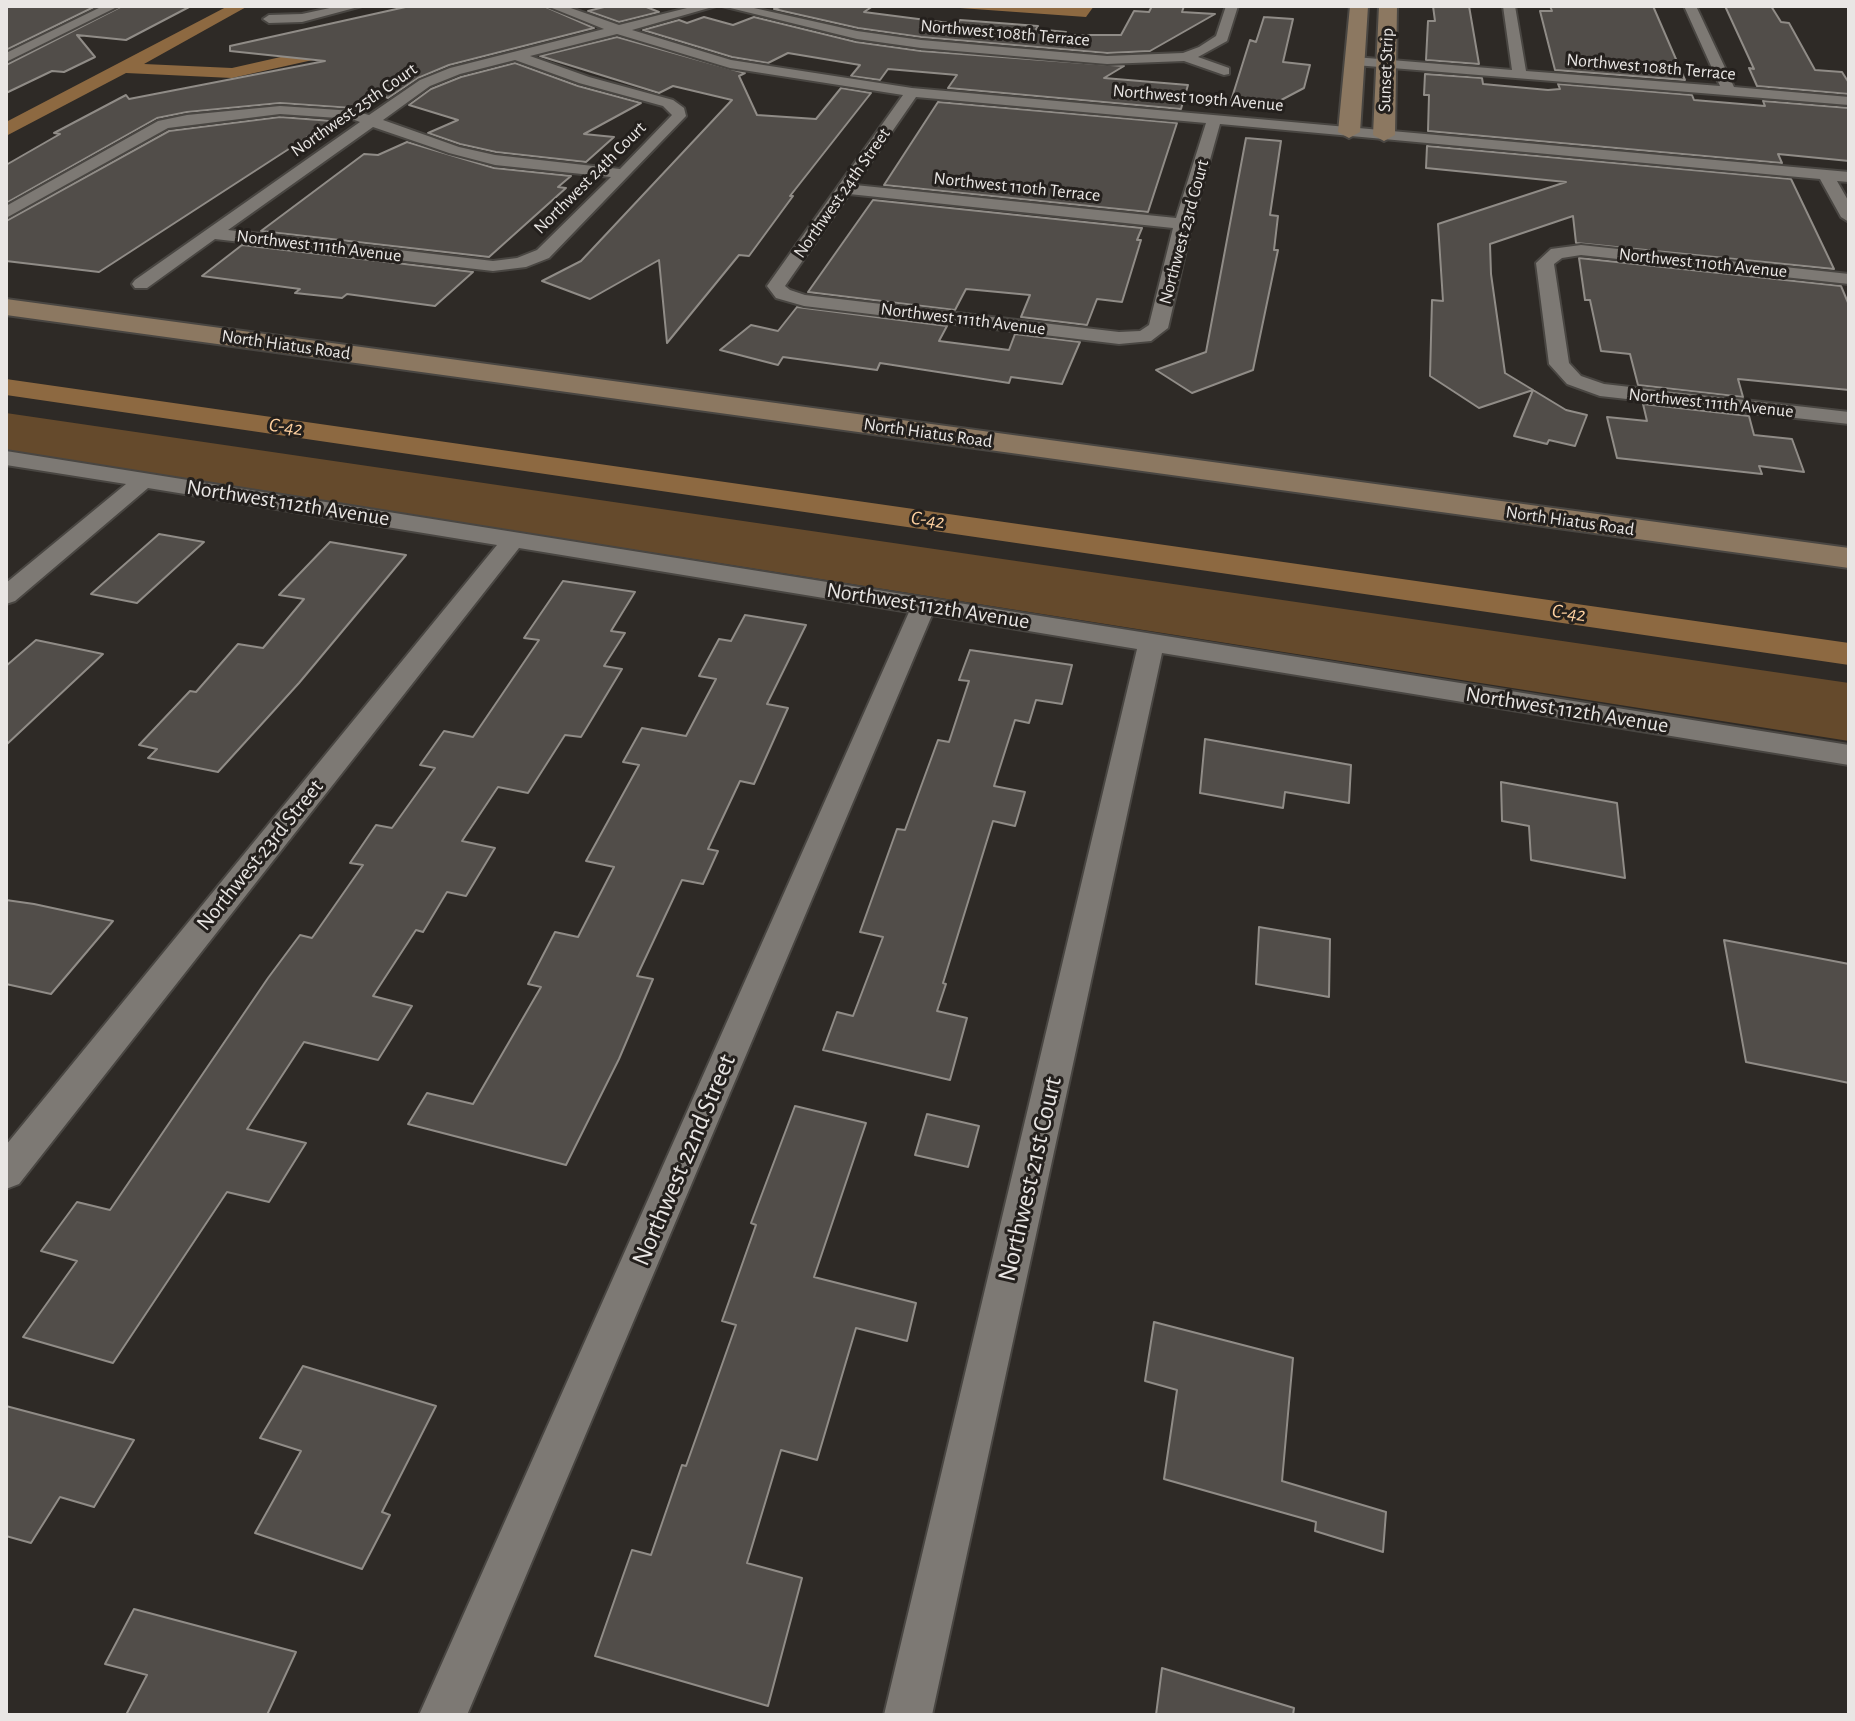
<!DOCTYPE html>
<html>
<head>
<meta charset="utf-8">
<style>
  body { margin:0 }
  #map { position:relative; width:1855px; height:1721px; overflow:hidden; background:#2e2a26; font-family:"Alegreya Sans",sans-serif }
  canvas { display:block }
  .frame { position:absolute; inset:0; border:8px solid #e9e6e4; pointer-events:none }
</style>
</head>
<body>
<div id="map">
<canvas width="1855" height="1721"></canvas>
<div class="frame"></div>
</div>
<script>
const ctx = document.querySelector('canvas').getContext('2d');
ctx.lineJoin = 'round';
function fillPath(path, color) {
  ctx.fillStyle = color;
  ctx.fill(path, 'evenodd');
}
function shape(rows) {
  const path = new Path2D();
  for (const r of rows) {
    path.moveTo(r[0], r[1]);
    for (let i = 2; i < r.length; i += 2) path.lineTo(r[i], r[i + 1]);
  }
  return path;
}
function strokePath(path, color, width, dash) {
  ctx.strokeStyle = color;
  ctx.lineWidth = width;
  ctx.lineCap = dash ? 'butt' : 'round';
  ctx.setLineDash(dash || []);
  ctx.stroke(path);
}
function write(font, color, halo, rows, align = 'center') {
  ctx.font = font + ' "Alegreya Sans",sans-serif';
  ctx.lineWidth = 6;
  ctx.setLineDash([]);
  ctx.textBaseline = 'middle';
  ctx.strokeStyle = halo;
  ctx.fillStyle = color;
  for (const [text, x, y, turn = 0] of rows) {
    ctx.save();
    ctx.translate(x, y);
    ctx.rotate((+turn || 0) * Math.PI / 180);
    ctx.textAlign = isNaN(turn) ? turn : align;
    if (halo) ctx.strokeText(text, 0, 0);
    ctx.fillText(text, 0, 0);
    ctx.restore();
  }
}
fillPath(shape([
  [6,413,1849,683,1849,741,6,451]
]), '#654a2c');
fillPath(shape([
  [932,6,1094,6,1086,17]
]), '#8d6941');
fillPath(shape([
  [228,6,248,6,144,64,232,68,347,42,356,47,353,51,232,78,126,73,6,136,6,122,228,6],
  [6,379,1849,643,1849,665,6,395,6,379]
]), '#8d6941');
const building = shape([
  [6,6,96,6,6,50,6,6],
  [122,6,191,6,126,40,77,35,95,57,64,72,52,71,6,93,6,65,122,6],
  [410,6,544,6,594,28,449,65,418,78,388,98,376,92,352,108,280,103,187,112,157,118,6,203,6,165,60,134,54,133,126,95,129,99,325,61,230,51,230,46,410,6],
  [608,6,644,6,659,12,619,22,588,11,608,6],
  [783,6,873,6,864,12,957,24,960,20,1038,26,1036,29,1066,32,1065,35,1121,35,1134,11,1149,12,1152,6,1184,6,1182,12,1215,14,1150,51,1107,53,921,37,858,28,774,9,783,6],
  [1433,6,1469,6,1479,64,1426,60,1428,21,1435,21,1433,6],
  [1550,6,1653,6,1685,80,1555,70,1540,11,1552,11,1550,6],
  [1725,6,1771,6,1781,22,1789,23,1815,70,1842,72,1849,83,1849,94,1757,86,1749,68,1754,69,1725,6],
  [704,17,733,25,754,17,856,42,921,51,1124,66,1104,78,1188,85,1181,109,948,88,957,75,888,69,880,80,851,76,860,65,788,53,768,63,732,57,643,30,679,20,687,23,704,17],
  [1264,17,1293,19,1283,62,1310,65,1304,88,1268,107,1230,104,1250,40,1256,42,1264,17],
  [617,37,745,73,739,76,757,115,816,119,841,88,871,93,790,196,793,196,749,256,739,255,667,343,659,260,590,299,542,281,581,261,732,100,673,86,659,93,540,56,617,37],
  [515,63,578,86,641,103,584,134,614,137,586,162,496,152,460,144,428,133,458,120,409,105,431,89,461,77,515,63],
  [1425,74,1482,78,1483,84,1548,90,1560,89,1558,84,1692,95,1694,100,1765,106,1763,101,1849,108,1849,161,1778,154,1782,163,1428,131,1429,95,1424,95,1425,74],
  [938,102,1177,123,1148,212,884,185,938,102],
  [280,117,332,121,99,272,6,261,6,221,169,131,280,117],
  [1246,138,1281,141,1270,215,1278,216,1274,250,1278,250,1253,370,1192,393,1156,370,1206,352,1246,138],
  [407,142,494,168,571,176,558,187,566,188,489,257,261,231,364,154,378,155,407,142],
  [1427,146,1791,179,1834,269,1576,243,1573,216,1490,244,1491,274,1505,373,1566,410,1587,415,1575,446,1549,440,1547,444,1514,436,1533,390,1479,408,1430,376,1432,300,1443,301,1438,224,1566,182,1426,168,1427,146],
  [873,200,1142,228,1137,240,1141,240,1122,302,1097,299,1087,325,1021,317,1030,295,966,289,955,310,808,292,873,200],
  [242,245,473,272,435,306,347,294,342,298,295,293,300,289,202,276,242,245],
  [1579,258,1841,286,1849,305,1849,390,1738,379,1743,397,1638,385,1630,354,1601,351,1590,300,1585,300,1579,258],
  [797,307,947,326,939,341,1009,350,1015,334,1080,342,1062,384,1011,377,1009,383,880,363,877,370,783,357,778,365,720,350,751,325,778,331,797,307],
  [1643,404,1749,416,1754,435,1792,439,1804,472,1759,466,1762,474,1617,458,1607,417,1647,421,1643,404],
  [159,534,204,542,137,603,91,594,159,534],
  [330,542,406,555,299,683,218,772,148,758,157,749,139,745,190,691,196,692,238,644,263,648,304,599,279,595,330,542],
  [563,581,635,592,611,631,625,633,604,666,622,669,581,737,565,735,528,793,498,787,462,841,495,848,466,896,447,892,423,932,416,930,373,996,412,1006,378,1060,304,1042,247,1129,306,1143,269,1202,227,1192,113,1363,23,1337,77,1261,41,1251,77,1202,110,1210,268,978,300,935,312,938,363,865,350,863,376,825,392,828,435,768,420,765,444,731,473,737,539,640,524,638,563,581],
  [745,615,806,625,767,704,788,708,754,784,740,781,708,849,718,851,703,884,682,880,637,976,653,979,619,1059,566,1165,408,1124,427,1093,473,1104,541,987,528,984,555,932,578,937,614,867,586,861,639,765,623,762,642,728,686,736,716,679,699,676,719,639,731,641,745,615],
  [36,640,103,654,6,745,6,666,36,640],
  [970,650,1072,665,1062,704,1036,700,1029,723,1015,720,994,786,1025,792,1015,826,993,821,943,983,946,984,937,1011,967,1018,950,1080,823,1050,837,1012,853,1016,883,937,860,932,897,829,905,830,938,740,949,742,969,681,959,680,970,650],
  [1205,739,1351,765,1349,803,1285,792,1283,808,1200,793,1205,739],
  [1501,782,1617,803,1625,878,1531,860,1529,826,1502,821,1501,782],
  [6,900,34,904,113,921,51,994,6,984,6,900],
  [1259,927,1330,939,1329,997,1256,984,1259,927],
  [1724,940,1849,964,1849,1083,1746,1062,1724,940],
  [795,1106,866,1123,814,1277,916,1303,907,1341,856,1328,817,1460,781,1450,747,1563,802,1578,768,1706,595,1656,632,1550,651,1555,682,1465,686,1466,736,1325,722,1321,756,1225,751,1223,795,1106],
  [927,1114,979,1126,968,1167,915,1155,927,1114],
  [1154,1322,1293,1358,1282,1481,1386,1512,1383,1552,1315,1531,1316,1522,1164,1479,1177,1390,1145,1381,1154,1322],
  [303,1366,436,1406,382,1512,390,1515,362,1569,255,1533,301,1451,260,1438,303,1366],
  [6,1406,134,1440,94,1507,60,1497,31,1543,6,1536,6,1406],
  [134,1609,296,1652,267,1715,126,1715,147,1675,105,1664,134,1609],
  [1162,1668,1294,1708,1293,1715,1156,1715,1162,1668]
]);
fillPath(building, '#514d49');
strokePath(building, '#908c87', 2);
const street = shape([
  [103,6,119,6,6,62,6,53,103,6],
  [339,6,362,6,302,22,269,23,263,19,269,15,302,14,339,6],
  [547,6,565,6,619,25,695,6,716,6,632,30,731,60,912,88,1849,172,1849,182,1837,181,1849,202,1849,222,1841,217,1820,179,1220,124,1192,224,1168,328,1151,341,1119,344,804,306,776,298,767,286,903,95,730,68,617,34,530,56,589,77,673,100,684,108,686,116,549,258,526,267,493,271,215,239,147,288,135,288,132,284,135,280,360,122,352,119,280,114,168,128,6,218,6,206,158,121,187,115,280,106,354,111,369,115,420,80,450,68,604,29,547,6],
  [515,60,579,83,663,106,672,115,620,169,495,155,459,147,383,120,430,86,460,74,515,60],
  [916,97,1206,123,1176,218,855,185,916,97],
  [373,127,449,153,495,165,611,177,537,250,517,258,493,261,228,230,373,127],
  [849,194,1173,228,1149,325,1140,331,1119,332,805,295,790,290,785,286,849,194],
  [722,6,745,6,857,31,921,40,1107,56,1183,53,1199,47,1216,36,1226,6,1238,6,1227,41,1198,57,1229,68,1229,74,1224,75,1184,61,1107,64,921,48,857,39,722,6],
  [1503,6,1515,6,1526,71,1720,86,1684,6,1696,6,1734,87,1849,97,1849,105,1355,65,1348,61,1355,57,1512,70,1503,6],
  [1581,245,1849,274,1849,284,1581,255,1562,258,1554,264,1569,363,1581,376,1604,384,1849,412,1849,424,1600,396,1567,384,1549,364,1536,263,1551,249,1581,245],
  [6,451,1849,745,1849,765,1162,653,932,1715,884,1715,1137,649,932,615,467,1715,419,1715,909,612,519,548,19,1184,6,1189,6,1145,497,545,148,488,15,601,6,604,6,583,126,484,6,465,6,451]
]);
const secondary = shape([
  [1350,6,1368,6,1360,132,1349,138,1338,132,1350,6],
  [1379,6,1397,6,1395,135,1384,141,1373,135,1379,6],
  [6,299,1849,548,1849,568,6,315,6,299]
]);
strokePath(street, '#494642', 4);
strokePath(secondary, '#494642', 4);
fillPath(street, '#7d7974');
fillPath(secondary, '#8c7861');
write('18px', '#e9e6e4', '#24201d', [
  ["Northwest 108th Terrace",1005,33,5],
  ["Northwest 108th Terrace",1651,67,5],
  ["Sunset Strip",1386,70,-88],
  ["Northwest 109th Avenue",1198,98,5],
  ["Northwest 25th Court",354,110,-35],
  ["Northwest 24th Court",590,178,-45],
  ["Northwest 110th Terrace",1017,187,6],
  ["Northwest 24th Street",842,193,-55],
  ["Northwest 23rd Court",1184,232,-75],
  ["Northwest 111th Avenue",319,246,7],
  ["Northwest 110th Avenue",1703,263,6],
  ["Northwest 111th Avenue",963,319,7],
  ["North Hiatus Road",286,345,8],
  ["Northwest 111th Avenue",1711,403,6],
  ["North Hiatus Road",928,433,8],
  ["North Hiatus Road",1570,521,8]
]);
write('italic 20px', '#fed09f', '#24201d', [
  ["C-42",286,427,8],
  ["C-42",928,520,8],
  ["C-42",1569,613,8]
]);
write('22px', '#e9e6e4', '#24201d', [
  ["Northwest 112th Avenue",288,503,9],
  ["Northwest 112th Avenue",928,606,9],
  ["Northwest 112th Avenue",1567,710,9],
  ["Northwest 23rd Street",260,855,-51]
]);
write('26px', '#e9e6e4', '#24201d', [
  ["Northwest 22nd Street",684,1160,-67],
  ["Northwest 21st Court",1030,1179,-77]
]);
</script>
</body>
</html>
